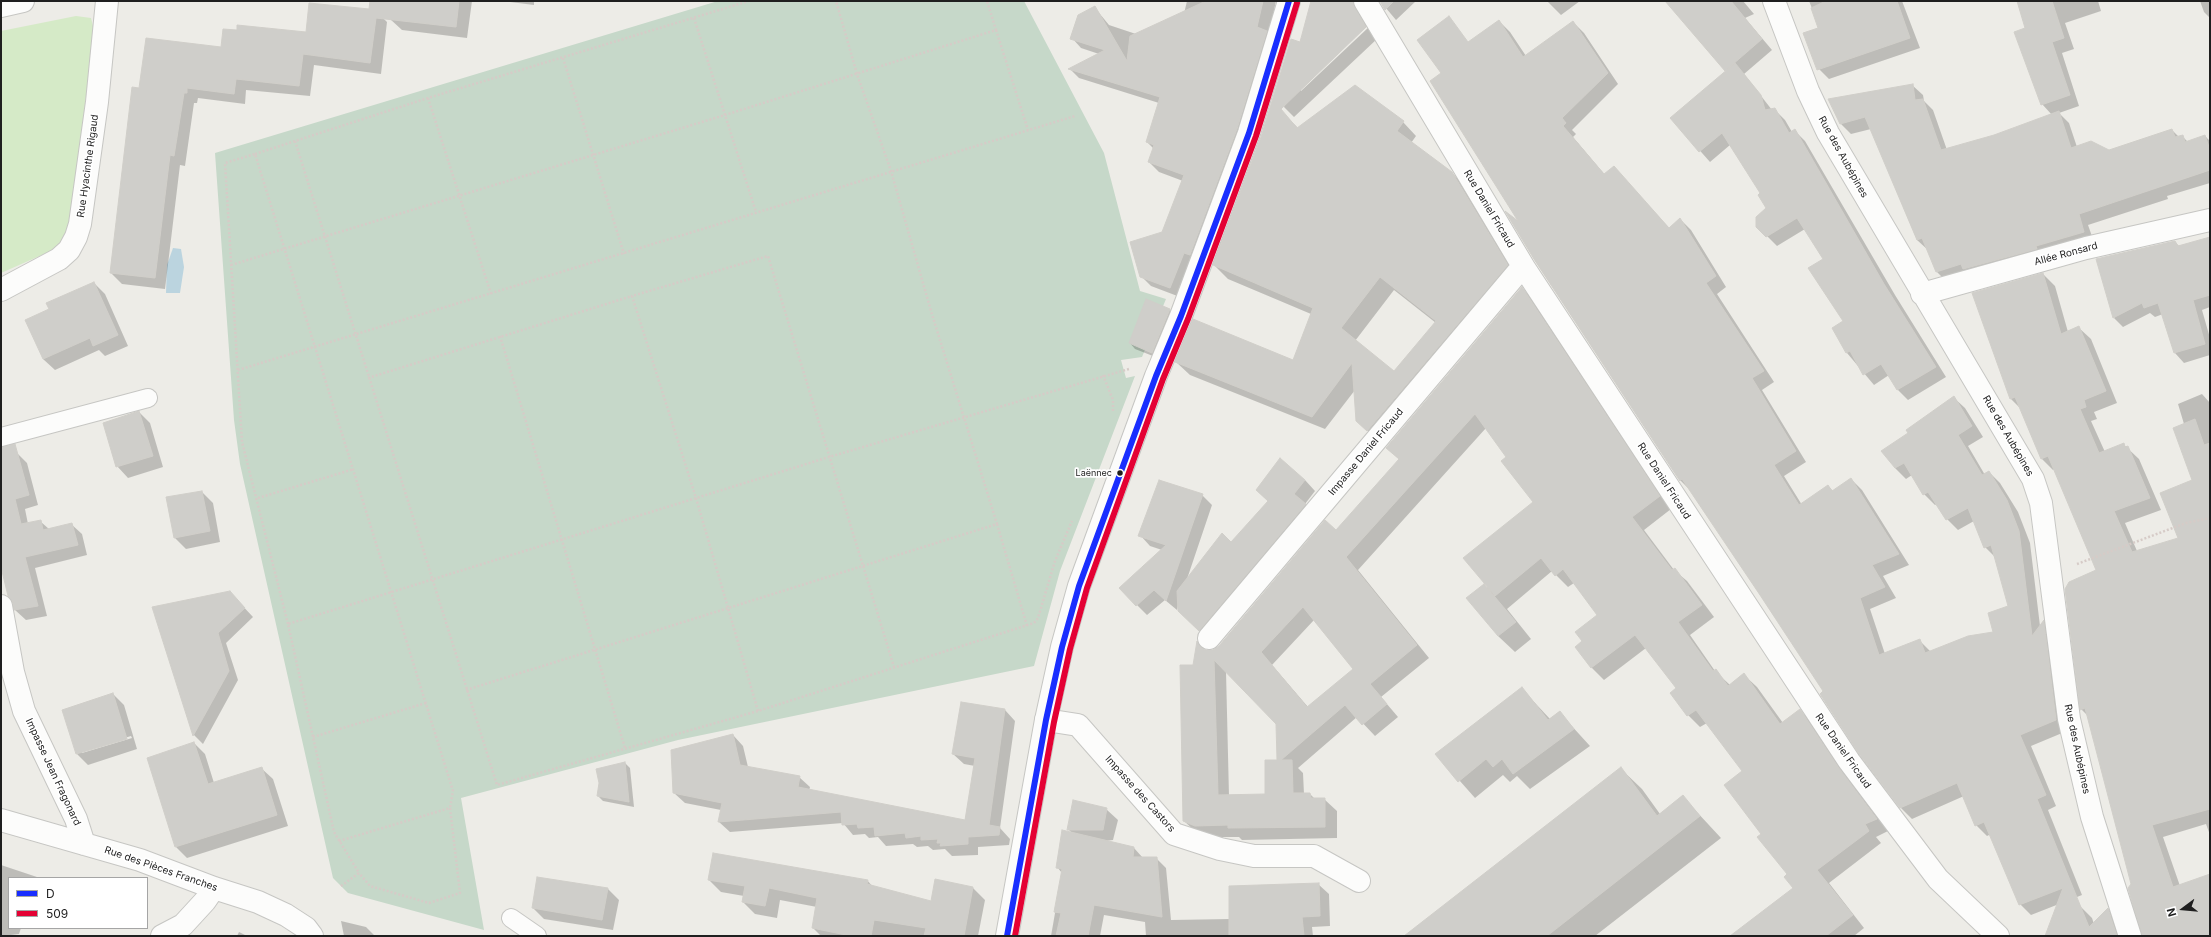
<!DOCTYPE html>
<html>
<head>
<meta charset="utf-8">
<style>
  body { margin:0 }
  #map { position:relative; width:2211px; height:937px; overflow:hidden; background:#edece7; font-family:Inter,sans-serif }
  canvas { display:block }
  .frame { position:absolute; inset:0; border:2px solid #1f1f1f; pointer-events:none }
  .legend { position:absolute; left:8px; top:877px; width:140px; height:52px; box-sizing:border-box; background:#fff; border:1px solid #a5a5a5; margin:0; padding:5px 7px; list-style:none; font-size:12px; color:#1f1f1f }
  .legend li { display:flex; align-items:center; gap:8px; height:20px }
  .legend b { width:20px; border:1px solid #a5a5a5 }
  .north { position:absolute; left:2163px; top:889px; width:40px; height:40px; -webkit-text-stroke:3px #fff; paint-order:stroke; rotate:254deg; font-size:11px; font-weight:700; line-height:16px; text-align:center; color:#1f1f1f }
  .north::after { content:''; display:block; margin:auto; width:14px; height:18px; background:#1f1f1f; clip-path:polygon(50% 0,100% 100%,50% 72%,0 100%) }
</style>
</head>
<body>
<div id="map">
<canvas width="2211" height="937"></canvas>
<div class="frame"></div>
<ul class="legend">
<li><b style="height:5px;background:#192eff"></b>D</li>
<li><b style="height:5px;background:#e40134"></b>509</li>
</ul>
<div class="north">N</div>
</div>
<script>
const ctx = document.querySelector('canvas').getContext('2d');
ctx.lineJoin = 'round';
function fillPath(path, color) {
  ctx.fillStyle = color;
  ctx.fill(path, 'evenodd');
}
function shape(rows) {
  const path = new Path2D();
  for (const r of rows) {
    path.moveTo(r[0], r[1]);
    for (let i = 2; i < r.length; i += 2) path.lineTo(r[i], r[i + 1]);
  }
  return path;
}
function strokePath(path, color, width, dash) {
  ctx.strokeStyle = color;
  ctx.lineWidth = width;
  ctx.lineCap = dash ? 'butt' : 'round';
  ctx.setLineDash(dash || []);
  ctx.stroke(path);
}
function write(font, color, halo, rows, align = 'center') {
  ctx.font = font + ' Inter,sans-serif';
  ctx.lineWidth = 3.5;
  ctx.setLineDash([]);
  ctx.textBaseline = 'middle';
  ctx.strokeStyle = halo;
  ctx.fillStyle = color;
  for (const [text, x, y, turn = 0] of rows) {
    ctx.save();
    ctx.translate(x, y);
    ctx.rotate((+turn || 0) * Math.PI / 180);
    ctx.textAlign = isNaN(turn) ? turn : align;
    if (halo) ctx.strokeText(text, 0, 0);
    ctx.fillText(text, 0, 0);
    ctx.restore();
  }
}
fillPath(shape([
  [76,16,91,18,94,30,70,228,66,241,51,251,1,273,1,31]
]), '#d5eac7');
fillPath(shape([
  [718,1,1024,1,1104,153,1140,291,1166,299,1142,357,1121,360,1126,378,1135,376,1060,571,1034,666,678,740,461,798,484,930,348,893,333,878,240,464,234,420,215,153]
]), '#c6d8c9');
fillPath(shape([
  [173,248,181,249,184,267,180,293,166,293,167,265]
]), '#bbd4df');
fillPath(shape([
  [393,1,472,1,467,38,402,30,390,19],
  [502,1,534,1,534,5],
  [1187,1,1276,1,1250,127,1180,297,1151,286,1141,276,1163,233,1183,181,1159,172,1149,162,1154,149,1147,142,1159,103,1079,78,1070,69,1099,54,1081,48,1072,38,1095,8,1109,25,1136,34,1171,68],
  [1312,1,1370,1,1369,24,1301,88,1301,91,1370,26,1377,39,1294,117,1284,107],
  [1380,1,1416,1,1396,20],
  [1547,1,1580,1,1561,15],
  [1685,1,1743,1,1754,14,1745,18,1772,50,1744,74,1772,110,1774,109,1785,120,1792,132,1795,131,1805,141,1895,295,1946,377,1908,400,1898,390,1889,375,1874,385,1847,353,1834,328,1844,322,1824,259,1805,229,1777,246,1757,226,1768,208,1762,194,1730,145,1710,162,1671,118,1727,71,1675,11],
  [1809,1,1902,1,1920,48,1829,79,1819,69,1820,28],
  [2018,1,2098,1,2101,11,2065,23,2074,49,2062,53,2079,106,2059,113,2069,123,2077,147,2109,151,2172,130,2179,137,2182,136,2188,142,2205,136,2210,141,2210,183,2167,196,2168,199,2088,225,2094,242,1947,282,1936,271,1928,250,1917,240,1871,129,1851,134,1841,124,1831,99,1912,85,1923,95,1924,101,1933,110,1947,150,1994,136,2052,115,2042,104,2027,29],
  [2200,1,2210,1,2210,18,2204,12],
  [376,11,387,22,381,74,314,65,310,96,246,90,245,104,198,98,197,103,194,103,185,166,180,165,165,289,122,284,111,273,139,89,222,48,307,33],
  [1499,21,1510,32,1526,56,1573,22,1584,33,1618,84,1572,130,1576,134,1573,137,1605,175,1614,167,1669,228,1680,219,1691,230,1726,287,1717,294,1774,382,1762,390,1806,462,1784,476,1802,505,1828,486,1833,491,1851,479,1862,490,1909,565,1883,576,1896,598,1870,609,1885,654,1920,641,1931,652,1995,633,2009,606,1996,558,1985,547,1974,521,1958,530,1947,519,1937,504,1935,505,1924,494,1912,475,1906,479,1895,468,1910,433,1954,398,1965,408,1983,437,1968,446,1985,475,1989,472,2000,483,2018,512,2030,543,2040,626,2044,621,2054,632,2067,731,2031,746,2056,806,2048,810,2082,895,2031,915,2020,904,1991,834,1987,836,1976,825,1964,796,1912,819,1901,808,1860,753,1824,691,1692,492,1681,481,1534,259,1521,224,1442,74],
  [1282,112,1298,128,1403,122,1416,136,1411,143,1452,173,1466,187,1521,279,1371,434,1357,421,1355,390,1325,429,1190,375,1176,362,1294,361,1311,314,1228,279,1214,265],
  [1394,290,1436,323,1394,372,1355,341],
  [2210,240,2210,307,2202,310,2210,338,2210,355,2184,363,2175,353,2163,314,2155,317,2150,313,2123,327,2114,318,2175,242,2180,247],
  [2043,274,2055,286,2068,332,2079,328,2091,339,2117,403,2094,412,2097,419,2091,421,2105,452,2123,444,2139,459,2161,510,2125,523,2137,551,2210,573,2210,835,2206,824,2163,837,2180,886,2210,875,2210,936,2143,936,2132,884,2089,717,2081,709,2098,571,2055,469,2053,470,2041,458,2022,410,2010,398],
  [94,283,105,294,128,346,105,356,99,350,55,370,43,359,50,309],
  [1522,288,1534,300,1671,509,1644,530,1674,570,1687,581,1714,617,1690,635,1715,671,1730,685,1744,675,1757,687,1783,723,1800,710,1812,723,1888,831,1876,837,1881,843,1829,883,1864,928,1854,936,1753,936,1795,888,1789,874,1762,834,1744,771,1707,723,1700,727,1688,715,1677,688,1646,648,1604,680,1592,668,1576,647,1584,641,1598,615,1574,583,1568,587,1552,571,1507,609,1531,639,1515,652,1498,636,1487,588,1535,503,1507,457,1486,428,1358,570,1429,658,1381,697,1398,717,1375,736,1357,717,1298,768,1303,773,1304,794,1310,794,1315,799,1324,799,1337,811,1337,838,1242,840,1239,837,1208,837,1197,833,1184,821,1194,666,1198,643,1205,651,1213,651,1219,647,1336,531,1400,460,1387,448],
  [1314,620,1354,669,1308,707,1272,665],
  [1226,671,1277,724,1278,761,1266,795,1229,796],
  [1146,301,1170,310,1175,316,1158,358,1135,349,1130,343],
  [2202,394,2210,403,2210,526,2193,481,2184,424,2178,404],
  [139,412,150,423,163,467,128,478,117,466],
  [17,453,27,463,38,505,25,509,28,524,41,522,49,529,71,524,82,534,87,555,35,568,47,616,26,620,15,610,1,563,1,458],
  [1305,480,1315,491,1305,504,1316,515,1210,640,1190,621,1178,605,1177,610,1165,600,1147,615,1137,605,1162,550,1150,546,1140,535,1202,495,1212,505,1187,579,1231,543,1269,502,1257,490],
  [202,492,213,503,220,542,186,549,175,538],
  [239,602,253,617,226,643,238,680,203,744,194,735,153,608],
  [1522,689,1550,719,1559,712,1590,746,1530,789,1517,776,1510,782,1503,775,1475,798,1436,754],
  [113,694,124,705,137,749,88,765,77,754],
  [131,736,132,738,82,753,82,751],
  [1005,710,1015,721,1000,828,1010,839,1009,845,978,847,978,855,952,856,945,849,933,850,928,846,917,847,913,844,886,846,878,837,869,838,865,834,853,835,843,823,730,832,719,822,721,810,685,803,674,793,733,735,743,746,748,767,799,777,810,787,809,791,965,821,975,766,964,764,953,754],
  [194,743,205,754,214,783,261,768,273,779,288,826,187,858,176,847],
  [625,763,630,768,634,807,603,801,598,796],
  [1621,769,1642,789,1660,814,1683,797,1721,838,1595,936,1426,936],
  [1106,809,1118,820,1113,840,1105,841,1134,848,1143,858,1156,858,1166,868,1171,920,1230,919,1318,884,1329,894,1330,926,1312,927,1313,936,1146,936,1145,922,1104,915,1100,936,1051,936,1062,873,1057,867,1072,833,1069,830],
  [1,865,40,878,9,878,9,928,21,928,19,934,3,936,1,936],
  [709,880,867,880,873,887,932,902,973,888,985,900,978,936,821,936,813,928,817,907,780,900,777,918,755,914,743,902,744,896,721,892],
  [608,889,619,900,613,930,544,919,533,908],
  [2080,906,2092,918,2094,924,2108,909,2119,921,2124,936,2047,936],
  [341,921,366,927,375,936,344,936],
  [239,932,247,936,237,936]
]), '#0003');
const building = shape([
  [370,1,459,1,456,27,376,18,370,63,303,54,299,86,236,79,234,94,187,88,187,93,184,93,174,156,170,155,155,278,110,273,132,87,139,88,146,38,221,47,223,29,237,30,237,25,306,32,309,3,369,9,370,1],
  [1206,1,1263,1,1257,27,1267,31,1237,129,1190,255,1184,253,1170,288,1140,277,1130,242,1162,232,1184,175,1148,162,1154,145,1146,142,1160,97,1068,69,1105,50,1070,39,1078,15,1095,6,1127,61,1130,36,1206,1],
  [1311,1,1353,1,1366,27,1281,109,1297,128,1355,85,1404,121,1397,131,1452,172,1508,265,1367,431,1356,421,1352,363,1312,417,1175,362,1193,319,1293,360,1313,308,1213,265,1261,137,1291,39,1300,42,1311,1],
  [1380,277,1436,321,1394,371,1341,328,1380,277],
  [1380,1,1394,1,1385,10,1380,1],
  [1665,1,1731,1,1762,39,1725,71,1665,1],
  [1826,1,1897,1,1910,38,1817,70,1803,33,1818,28,1811,8,1826,1],
  [2017,1,2052,1,2064,38,2052,42,2070,95,2041,105,2014,32,2025,28,2017,1],
  [1449,16,1468,42,1499,20,1523,57,1573,21,1608,73,1562,118,1566,123,1563,126,1604,174,1614,166,1669,228,1680,218,1716,276,1706,283,1764,371,1752,378,1796,451,1774,465,1799,505,1828,485,1832,491,1851,478,1899,554,1872,565,1885,587,1860,598,1879,655,1920,639,1925,653,1968,636,1993,632,1988,613,2008,606,1991,545,1984,548,1968,508,1946,520,1928,492,1923,495,1904,463,1895,468,1881,451,1908,433,1906,430,1954,396,1972,426,1958,435,1982,475,1989,471,2007,500,2019,531,2032,636,2044,620,2056,720,2020,735,2046,795,2037,799,2089,927,2108,908,2117,936,2045,936,2063,888,2019,905,1984,822,1975,826,1957,783,1900,808,1859,754,1820,694,1823,691,1760,595,1682,479,1680,481,1534,259,1505,211,1518,221,1430,81,1441,73,1417,40,1449,16],
  [1735,63,1761,95,1765,110,1775,108,1789,133,1795,129,1884,284,1936,367,1897,390,1881,364,1863,375,1850,351,1846,353,1832,328,1843,321,1808,268,1823,259,1797,218,1766,237,1756,227,1756,217,1766,208,1758,195,1760,193,1722,133,1699,152,1670,118,1735,63],
  [1913,84,1915,100,1923,99,1941,150,1994,135,2059,111,2071,148,2091,141,2109,150,2172,129,2175,137,2183,135,2185,142,2205,135,2210,150,2210,170,2079,214,2084,232,2036,246,2037,249,1963,269,1961,264,1936,272,1922,238,1917,240,1865,117,1840,124,1828,99,1913,84],
  [2210,237,2210,295,2193,300,2205,344,2174,353,2158,303,2144,308,2142,303,2113,318,2096,259,2175,241,2178,246,2210,237],
  [2043,273,2061,334,2079,326,2106,391,2084,400,2086,407,2080,409,2099,453,2124,443,2125,447,2128,446,2150,498,2114,511,2132,552,2178,538,2160,493,2192,480,2173,428,2195,419,2204,445,2210,443,2210,809,2152,825,2173,887,2210,874,2210,936,2142,936,2128,888,2131,884,2085,708,2080,710,2065,589,2069,582,2096,570,2048,456,2041,459,2015,397,2010,399,1972,293,2043,273],
  [94,282,118,335,93,346,90,338,43,359,25,320,49,309,46,303,94,282],
  [1522,287,1660,496,1632,517,1672,570,1675,568,1702,605,1678,622,1713,671,1716,669,1728,686,1744,673,1780,724,1800,709,1839,768,1877,819,1865,824,1869,831,1817,870,1853,915,1826,936,1730,936,1793,888,1784,877,1787,874,1757,837,1761,834,1724,785,1742,771,1696,710,1687,716,1670,693,1676,688,1635,635,1591,668,1575,647,1582,641,1575,632,1597,615,1563,569,1555,576,1541,558,1495,596,1463,558,1533,502,1501,461,1506,457,1475,414,1346,557,1417,645,1370,684,1387,704,1362,725,1345,705,1281,760,1292,760,1293,793,1310,793,1311,798,1325,798,1325,827,1228,828,1228,825,1195,826,1183,821,1180,665,1193,665,1197,641,1201,647,1206,650,1213,650,1219,646,1325,520,1336,530,1399,459,1386,448,1522,287],
  [1303,607,1353,669,1307,707,1261,652,1303,607],
  [1214,660,1276,724,1277,760,1265,760,1265,794,1218,795,1214,660],
  [1146,299,1170,309,1152,353,1129,343,1146,299],
  [139,411,153,456,116,467,103,423,139,411],
  [15,444,29,495,15,499,21,524,41,520,43,530,72,523,78,545,25,557,38,606,14,610,13,603,8,596,1,567,1,447,15,444],
  [1280,458,1305,480,1294,494,1306,504,1199,631,1178,611,1177,591,1222,533,1231,542,1268,501,1256,490,1280,458],
  [1159,480,1203,494,1166,601,1154,590,1136,606,1119,588,1166,545,1138,536,1159,480],
  [202,491,210,531,174,538,166,497,202,491],
  [1484,584,1516,622,1498,636,1466,598,1484,584],
  [230,591,245,608,218,633,229,671,193,736,152,607,230,591],
  [1522,687,1548,720,1560,711,1574,729,1513,774,1502,759,1493,767,1486,759,1458,782,1435,754,1522,687],
  [113,693,127,739,76,754,62,710,113,693],
  [961,702,1005,709,989,825,1000,827,999,835,968,837,968,844,940,846,941,843,937,843,938,839,921,840,921,836,906,838,905,833,875,836,874,827,858,828,857,824,842,825,841,812,718,822,722,803,673,793,671,750,733,734,740,765,800,776,798,787,965,820,975,758,952,754,961,702],
  [194,742,208,784,262,767,277,815,175,847,147,758,194,742],
  [625,762,629,802,597,796,599,783,596,769,625,762],
  [1621,767,1657,816,1683,795,1700,816,1547,936,1404,936,1621,767],
  [1073,800,1107,808,1103,830,1067,830,1073,800],
  [1062,830,1134,847,1133,857,1157,857,1162,917,1094,905,1088,936,1056,936,1061,913,1054,912,1062,869,1056,868,1062,830],
  [713,853,868,880,867,884,931,901,935,879,973,887,964,936,924,936,926,928,874,920,871,936,851,936,812,928,817,898,769,888,765,906,742,902,745,886,708,880,713,853],
  [537,877,608,888,602,920,532,908,537,877],
  [1319,883,1320,916,1302,917,1304,936,1229,936,1229,886,1319,883]
]);
fillPath(building, '#cfceca');
strokePath(building, '#d0cec9', 1);
const service = shape([
  [1,437,148,398],
  [511,918,537,936]
]);
const minor = shape([
  [1365,1,1523,266,1849,761,1938,879,1998,936],
  [1774,1,1808,91,1828,133,2033,479,2041,503,2069,719,2092,817,2130,936],
  [1,6,23,1],
  [1,290,59,259,69,250,76,237,80,224,97,102,107,1],
  [1922,294,2086,248,2210,220],
  [1,606,13,672,24,711,76,819,84,844],
  [1209,638,1523,266],
  [1046,720,1078,725,1174,834,1220,849,1254,856,1314,856,1359,881],
  [1,820,140,860,214,888,258,902,286,915,306,928,312,936],
  [162,936,183,925,205,901,214,888]
]);
const tertiary = shape([
  [1007,936,1046,720,1062,647,1079,586,1156,376,1181,316,1249,133,1289,1]
]);
strokePath(service, '#c6c6c3', 20);
strokePath(minor, '#c6c6c3', 24);
strokePath(tertiary, '#c6c6c3', 24);
strokePath(shape([
  [694,18,756,212],
  [996,30,1028,130],
  [563,58,624,254],
  [428,98,491,294],
  [295,141,497,785,758,711,1034,623,1038,618,1055,561,1072,521],
  [255,154,428,98,749,1],
  [231,265,725,115,996,30,987,1],
  [500,336,625,748],
  [238,370,1075,116],
  [1103,375,1113,400,1113,412],
  [368,378,632,296],
  [258,498,354,469],
  [997,524,1027,626],
  [2077,564,2186,523,2210,518],
  [288,624,242,442,225,163,255,154,453,791,450,808],
  [466,690,997,524,931,311,891,171,857,74,836,1],
  [758,711,696,498,632,296,768,256,894,667],
  [313,737,426,703],
  [339,841,450,808,460,893,429,903,370,886,359,873],
  [341,886,359,873,334,832,288,624,829,457,1129,369]
]), '#d6cbc7', 2.5, [2, 2]);
strokePath(service, '#fcfcfb', 18);
strokePath(minor, '#fcfcfb', 22);
strokePath(tertiary, '#fcfcfb', 22);
strokePath(shape([
  [1007,936,1046,720,1062,647,1079,586,1156,376,1181,316,1249,133,1289,1]
]), '#192eff', 6);
strokePath(shape([
  [1015,936,1054,722,1070,649,1087,588,1163,379,1188,319,1256,136,1297,3]
]), '#e40134', 6);
for (const [x, y, r, color] of [
  [1120,473,3.5,"#1f1f1f"]
]) {
  const dot = new Path2D();
  dot.arc(x, y, r, 0, 2 * Math.PI);
  ctx.fillStyle = color;
  ctx.fill(dot);
  strokePath(dot, '#fff', 1.5);
}
write('9px', '#1f1f1f', '#fff', [
  ["Laënnec",1112,473]
], 'right');
write('10px', '#1f1f1f', '#fff', [
  ["Rue des Aubépines",1843,157,61],
  ["Rue Hyacinthe Rigaud",88,166,-82],
  ["Rue Daniel Fricaud",1489,209,59],
  ["Allée Ronsard",2066,254,-15],
  ["Rue des Aubépines",2008,436,60],
  ["Impasse Daniel Fricaud",1366,452,-50],
  ["Rue Daniel Fricaud",1664,481,57],
  ["Rue des Aubépines",2077,749,78],
  ["Rue Daniel Fricaud",1843,751,55],
  ["Impasse Jean Fragonard",53,772,65],
  ["Impasse des Castors",1140,794,48],
  ["Rue des Pièces Franches",161,869,19]
]);
</script>
</body>
</html>
